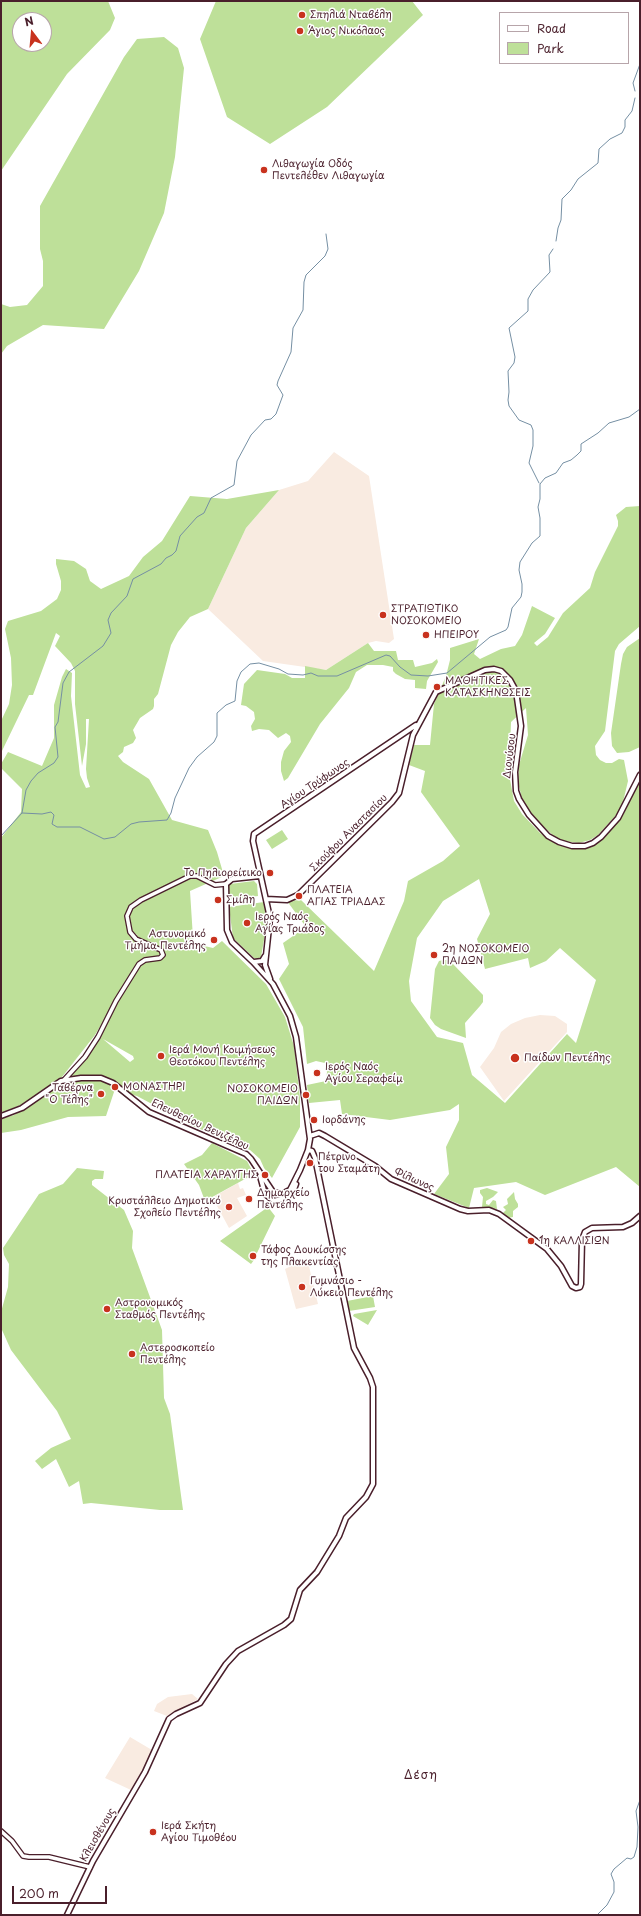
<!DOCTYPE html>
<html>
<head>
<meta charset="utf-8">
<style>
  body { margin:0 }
  #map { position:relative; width:641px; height:1916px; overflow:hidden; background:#fff; font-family:"Playpen Sans",sans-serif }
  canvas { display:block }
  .frame { position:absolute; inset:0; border:2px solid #4a1f2b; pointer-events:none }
  .legend { position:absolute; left:499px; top:12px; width:130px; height:52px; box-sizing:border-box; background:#fff; border:1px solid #b7a5aa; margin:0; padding:5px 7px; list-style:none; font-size:12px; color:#4a1f2b }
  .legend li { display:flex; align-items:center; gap:8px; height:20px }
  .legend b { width:20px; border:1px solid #b7a5aa }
  .north { position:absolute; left:12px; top:12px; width:40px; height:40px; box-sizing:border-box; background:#fff; border:1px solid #b7a5aa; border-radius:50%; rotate:344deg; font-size:11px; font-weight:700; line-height:16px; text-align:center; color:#4a1f2b }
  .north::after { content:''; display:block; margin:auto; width:14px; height:18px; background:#c8321e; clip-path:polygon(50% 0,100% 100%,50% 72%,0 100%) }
  .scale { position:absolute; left:12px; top:1886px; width:95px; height:18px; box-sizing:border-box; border:2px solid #4a1f2b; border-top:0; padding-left:5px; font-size:12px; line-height:14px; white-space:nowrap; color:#4a1f2b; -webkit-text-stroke:3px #fff; paint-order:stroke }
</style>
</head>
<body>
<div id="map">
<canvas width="641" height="1916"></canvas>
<div class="frame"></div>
<ul class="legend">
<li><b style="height:5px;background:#fff"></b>Road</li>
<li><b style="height:11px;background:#bee099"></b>Park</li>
</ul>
<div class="north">N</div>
<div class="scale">200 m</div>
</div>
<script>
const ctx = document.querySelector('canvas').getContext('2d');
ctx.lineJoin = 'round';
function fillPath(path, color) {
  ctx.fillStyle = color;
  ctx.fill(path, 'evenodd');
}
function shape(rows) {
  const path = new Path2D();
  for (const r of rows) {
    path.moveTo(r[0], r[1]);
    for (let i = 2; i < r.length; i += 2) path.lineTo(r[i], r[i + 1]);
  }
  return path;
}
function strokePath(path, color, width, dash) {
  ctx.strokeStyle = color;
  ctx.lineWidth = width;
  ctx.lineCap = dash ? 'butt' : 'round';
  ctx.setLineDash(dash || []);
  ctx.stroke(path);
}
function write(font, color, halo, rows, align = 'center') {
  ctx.font = font + ' "Playpen Sans",sans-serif';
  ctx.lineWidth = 3;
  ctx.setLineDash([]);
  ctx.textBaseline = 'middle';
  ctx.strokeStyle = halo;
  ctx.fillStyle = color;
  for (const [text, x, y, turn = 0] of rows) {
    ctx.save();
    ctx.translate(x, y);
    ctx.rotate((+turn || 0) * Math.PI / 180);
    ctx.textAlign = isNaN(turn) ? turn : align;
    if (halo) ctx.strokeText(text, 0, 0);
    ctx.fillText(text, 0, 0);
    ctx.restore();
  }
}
fillPath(shape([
  [334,452,369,476,394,639,389,643,376,641,368,643,326,670,263,661,208,609,246,528,279,490,308,481],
  [540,1015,555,1016,567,1024,567,1032,504,1101,480,1067,494,1048,501,1032,511,1024,525,1018],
  [238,1183,240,1189,243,1188,246,1195,237,1198,247,1216,229,1228,216,1204,218,1202,215,1196],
  [307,1258,318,1304,296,1309,285,1269],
  [192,1694,198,1699,167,1716,154,1711,157,1704,168,1697],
  [130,1737,152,1750,143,1771,131,1790,105,1778]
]), '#f9ebe1');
fillPath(shape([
  [1,1,108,1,115,18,110,30,67,74,1,171],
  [20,20,44,20,44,44,20,44],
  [216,1,412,1,423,15,327,107,270,144,227,117,200,39],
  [164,37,178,48,184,68,175,157,164,213,139,271,104,329,43,325,7,346,1,354,1,304,10,307,27,305,43,286,43,261,40,249,40,206,124,57,137,39],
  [279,490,246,528,208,609,190,617,178,632,171,645,158,694,154,699,154,706,153,709,140,718,133,730,136,738,133,743,124,747,123,752,118,756,123,762,149,779,172,820,208,830,217,852,224,876,190,891,193,938,196,944,213,948,222,941,266,984,285,1017,294,1046,300,1098,300,1127,272,1178,264,1168,260,1159,250,1150,193,1126,137,1096,133,1095,129,1100,115,1089,106,1116,68,1117,21,1130,1,1133,1,1119,14,1115,26,1108,65,1081,84,1060,100,1038,117,1001,139,965,145,961,162,958,164,952,159,947,137,939,134,935,138,934,131,934,134,939,159,949,161,951,160,956,157,958,143,959,138,963,95,1035,62,1077,23,1104,1,1113,1,838,21,812,22,789,1,768,1,764,8,752,42,766,54,738,54,705,62,677,66,669,72,673,71,696,80,775,86,788,90,787,87,778,86,769,89,719,86,719,86,744,82,766,75,704,75,671,71,663,55,646,60,636,56,633,33,695,29,695,1,753,1,721,9,704,12,685,11,658,5,629,8,621,41,611,57,599,61,590,61,581,56,564,56,559,74,561,86,569,90,581,101,589,129,576,143,557,162,541,190,496,227,499],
  [103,1039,133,1056,134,1059,130,1062],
  [640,506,640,626,619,644,615,651,605,731,595,746,596,755,600,760,606,763,612,763,619,759,624,760,628,781,623,802,618,813,598,835,590,840,579,843,563,841,555,837,536,820,522,799,518,782,519,765,528,735,526,708,511,722,509,774,514,801,522,814,540,833,551,841,574,849,584,848,594,844,606,836,623,815,640,780,640,1187,616,1167,545,1195,516,1182,474,1188,469,1208,434,1194,449,1174,446,1147,459,1120,459,1104,450,1110,390,1120,342,1114,340,1100,309,1103,307,1085,326,1081,327,1072,325,1063,316,1061,307,1064,303,1027,279,979,289,964,283,943,306,927,287,901,301,900,374,971,404,901,408,881,443,861,460,846,421,792,425,771,409,765,414,745,430,745,434,704,446,676,450,660,450,648,479,639,474,654,480,659,501,649,515,646,522,635,532,606,555,618,545,634,534,643,537,646,548,637,563,613,590,588,595,572,618,526,618,521,616,515,626,507],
  [479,879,490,914,477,939,485,969,528,958,530,968,546,961,560,948,596,980,576,1043,567,1034,505,1103,472,1075,463,1043,437,1037,411,1001,409,981,417,938,443,901],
  [640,638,640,747,629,752,617,753,612,746,611,733,621,664,623,654,627,647],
  [368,643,374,651,396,651,398,660,413,660,415,667,432,663,437,659,438,662,427,681,426,689,415,688,415,680,405,679,396,674,393,671,393,667,383,665,367,665,356,672,349,688,320,724,288,778,284,781,281,771,281,762,284,751,291,742,290,736,286,733,278,738,269,730,259,729,252,731,251,726,255,719,254,712,246,706,241,705,244,684,257,670,285,674,292,678,305,678,305,666,326,670],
  [282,830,288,839,272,849,266,840],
  [254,881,257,884,258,896,229,900,229,885,230,884],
  [264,902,267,923,261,957,257,959,254,958,233,938,229,907],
  [443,960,447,960,453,964,483,995,483,1002,480,1006,465,1023,466,1038,441,1029,435,1025,430,1018,435,969,439,961],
  [212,1143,247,1161,254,1174,205,1201,199,1185,184,1164,202,1155],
  [77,1168,104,1171,103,1179,95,1179,92,1181,92,1185,124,1210,133,1231,132,1248,162,1330,164,1398,170,1414,183,1510,160,1510,91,1503,83,1504,79,1481,69,1487,56,1459,42,1469,35,1461,51,1448,71,1439,57,1411,11,1350,2,1330,1,1312,8,1287,9,1264,4,1255,3,1248,39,1194,63,1184],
  [487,1188,498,1192,493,1197,486,1201,486,1204,489,1205,493,1200,496,1201,497,1209,482,1207,483,1197,480,1193,480,1190],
  [514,1192,515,1199,518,1204,518,1207,513,1211,513,1217,508,1218,502,1214,506,1210,503,1207,508,1204,507,1199],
  [268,1207,275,1216,256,1255,257,1256,251,1264,220,1241],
  [373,1296,375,1307,349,1311,347,1301],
  [377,1310,368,1325,353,1316,354,1314]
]), '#bee099');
strokePath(shape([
  [635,91,633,83,640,64],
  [556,241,558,228,561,220,562,199,571,190,578,179,598,163,599,149,610,139,622,133,625,127,625,120,632,111,635,98],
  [539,483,529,463,533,446,533,430,531,425,519,420,509,406,508,400,509,392,508,371,514,363,515,357,509,328,528,311,528,299,533,290,550,272,549,255,553,249],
  [22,813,42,814,51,812,54,815,52,824,57,827,80,827,104,839,115,837,131,824,139,822,167,820,171,813,175,798,189,768,197,757,214,742,217,736,217,713,226,705,235,701,237,681,241,672,250,664,259,663,279,669,288,674,303,675,311,673,318,676,337,676,386,655,390,656,400,667,411,675,428,676,447,673,490,637,506,630,508,627,512,608,521,597,522,592,522,584,519,570,520,562,532,543,540,536,540,518,538,507,540,499,540,484,545,478,556,473,563,463,571,460,577,455,581,451,581,444,598,433,609,423,629,417,640,409],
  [1,836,22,813,26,790,31,781,38,773,54,763,58,757,55,727,58,722,63,683,69,672,103,646,111,633,108,620,111,613,127,596,133,579,161,564,166,558,172,555,176,551,180,536,197,517,204,513,211,498,234,485,237,461,251,435,265,420,271,419,276,414,283,395,277,385,278,381,291,352,293,328,303,310,304,282,306,275,325,256,328,249,326,234],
  [597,1915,607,1905,614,1892,614,1882,611,1874,614,1869,627,1858,631,1859,634,1857,637,1847,638,1827,636,1811,640,1800]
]), '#758fa3', 1);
const tertiary = shape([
  [64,1080,85,1057,98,1037,116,1001,139,964,145,960,160,958,163,955,161,950,136,939,130,932,127,916,131,907,141,900,190,876,197,876,215,885,226,884],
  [1,1831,12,1841,23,1856,29,1857,49,1857,90,1867]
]);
const secondary = shape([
  [266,899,287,900,298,895,392,802,399,793,413,735,436,692,485,670,494,669,501,671,510,680,516,691,521,726,515,772,516,791,519,799,529,815,548,836,559,842,572,846,585,846,593,843,601,837,618,818,640,775],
  [254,962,262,961,265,956],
  [270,979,265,965,270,918,253,841,254,834,416,725],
  [1,1116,22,1108,61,1081,81,1078,101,1078,113,1083,149,1112,246,1154,251,1159,273,1192,282,1194,290,1190,300,1170,308,1150,310,1139,296,1037,290,1016,273,984,253,962,232,942,227,930,226,884,232,879,260,876],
  [310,1136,319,1133,325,1136,375,1166,391,1179,460,1209,468,1211,489,1210,499,1214,547,1249,561,1266,572,1286,576,1288,580,1287,581,1284,582,1240,585,1232,592,1228,623,1227,632,1223,640,1216],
  [260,1176,265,1194,274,1201,288,1197,293,1192,296,1184],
  [67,1915,93,1861,145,1772,169,1719,176,1714,200,1703,226,1664,238,1651,284,1625,291,1619,300,1590,317,1572,339,1536,346,1518,366,1497,373,1484,373,1387,370,1378,354,1348,315,1158,312,1151,308,1150]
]);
strokePath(tertiary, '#4a1f2b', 6);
strokePath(secondary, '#4a1f2b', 7);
strokePath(tertiary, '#fff', 3.5);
strokePath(secondary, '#fff', 4);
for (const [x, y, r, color] of [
  [302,15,4,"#c8321e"],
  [300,31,4,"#c8321e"],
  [264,170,4,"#c8321e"],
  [383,615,4,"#c8321e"],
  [426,635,4,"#c8321e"],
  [437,687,4,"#c8321e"],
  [270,873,4,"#c8321e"],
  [299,896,4,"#c8321e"],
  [218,900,4,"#c8321e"],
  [247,923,4,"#c8321e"],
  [214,940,4,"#c8321e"],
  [434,955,4,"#c8321e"],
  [161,1056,4,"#c8321e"],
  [515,1058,5,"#c8321e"],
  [317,1073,4,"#c8321e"],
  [115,1087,4,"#c8321e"],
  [101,1094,4,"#c8321e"],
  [306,1095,4,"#c8321e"],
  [314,1120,4,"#c8321e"],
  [310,1163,4,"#c8321e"],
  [265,1175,4,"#c8321e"],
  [249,1199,4,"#c8321e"],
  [229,1207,4,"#c8321e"],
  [531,1241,4,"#c8321e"],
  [253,1256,4,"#c8321e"],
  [302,1287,4,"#c8321e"],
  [107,1309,4,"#c8321e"],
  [132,1354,4,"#c8321e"],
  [153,1832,4,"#c8321e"]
]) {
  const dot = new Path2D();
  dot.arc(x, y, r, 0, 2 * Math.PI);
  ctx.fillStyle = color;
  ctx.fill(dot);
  strokePath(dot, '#fff', 1.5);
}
write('10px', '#4a1f2b', '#fff', [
  ["Σπηλιά Νταβέλη",310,15],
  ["Άγιος Νικόλαος",308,31],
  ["Λιθαγωγία Οδός",272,164],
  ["Πεντελέθεν Λιθαγωγία",272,176],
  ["ΣΤΡΑΤΙΩΤΙΚΟ",391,609],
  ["ΝΟΣΟΚΟΜΕΙΟ",391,621],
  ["ΗΠΕΙΡΟΥ",434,635],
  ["ΜΑΘΗΤΙΚΕΣ",445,681],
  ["ΚΑΤΑΣΚΗΝΏΣΕΙΣ",445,693],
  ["Το Πηλιορείτικο",262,873,"right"],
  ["ΠΛΑΤΕΙΑ",307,890],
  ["ΑΓΙΑΣ ΤΡΙΑΔΑΣ",307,902],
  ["Σμίλη",226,900],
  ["Ιερός Ναός",255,917],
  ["Αγίας Τριάδος",255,929],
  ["Αστυνομικό",206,934,"right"],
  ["Τμήμα Πεντέλης",206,946,"right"],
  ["2η ΝΟΣΟΚΟΜΕΙΟ",442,949],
  ["ΠΑΙΔΩΝ",442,961],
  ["Ιερά Μονή Κοιμήσεως",169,1050],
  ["Θεοτόκου Πεντέλης",169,1062],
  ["Παίδων Πεντέλης",524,1058],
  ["Ιερός Ναός",325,1067],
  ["Αγίου Σεραφείμ",325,1079],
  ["ΜΟΝΑΣΤΗΡΙ",123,1087],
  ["Ταβέρνα",93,1088,"right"],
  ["\"Ο Τέλης\"",93,1100,"right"],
  ["ΝΟΣΟΚΟΜΕΙΟ",298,1089,"right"],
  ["ΠΑΙΔΩΝ",298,1101,"right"],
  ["Ιορδάνης",322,1120],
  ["Πέτρινο",318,1157],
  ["του Σταμάτη",318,1169],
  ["ΠΛΑΤΕΙΑ ΧΑΡΑΥΓΗΣ",257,1175,"right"],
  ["Δημαρχείο",257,1193],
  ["Πεντέλης",257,1205],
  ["Κρυστάλλειο Δημοτικό",221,1201,"right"],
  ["Σχολείο Πεντέλης",221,1213,"right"],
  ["1η ΚΑΛΛΙΣΙΩΝ",539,1241],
  ["Τάφος Δουκίσσης",261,1250],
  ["της Πλακεντίας",261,1262],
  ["Γυμνάσιο -",310,1281],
  ["Λύκειο Πεντέλης",310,1293],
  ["Αστρονομικός",115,1303],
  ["Σταθμός Πεντέλης",115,1315],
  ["Αστεροσκοπείο",140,1348],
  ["Πεντέλης",140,1360],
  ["Ιερά Σκήτη",161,1826],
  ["Αγίου Τιμοθέου",161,1838]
], 'left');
write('10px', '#4a1f2b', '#fff', [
  ["Διονύσου",510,756,-83],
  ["Αγίου Τρύφωνος",315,784,-34],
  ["Σκούφου Αναστασίου",349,833,-45],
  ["Ελευθερίου Βενιζέλου",200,1125,25],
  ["Φίλωνος",414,1180,24],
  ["Κλεισθένους",98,1835,-60]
]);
ctx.letterSpacing = '1px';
write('12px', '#4a1f2b', '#fff', [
  ["Δέση",421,1776]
]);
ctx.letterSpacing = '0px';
</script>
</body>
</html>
